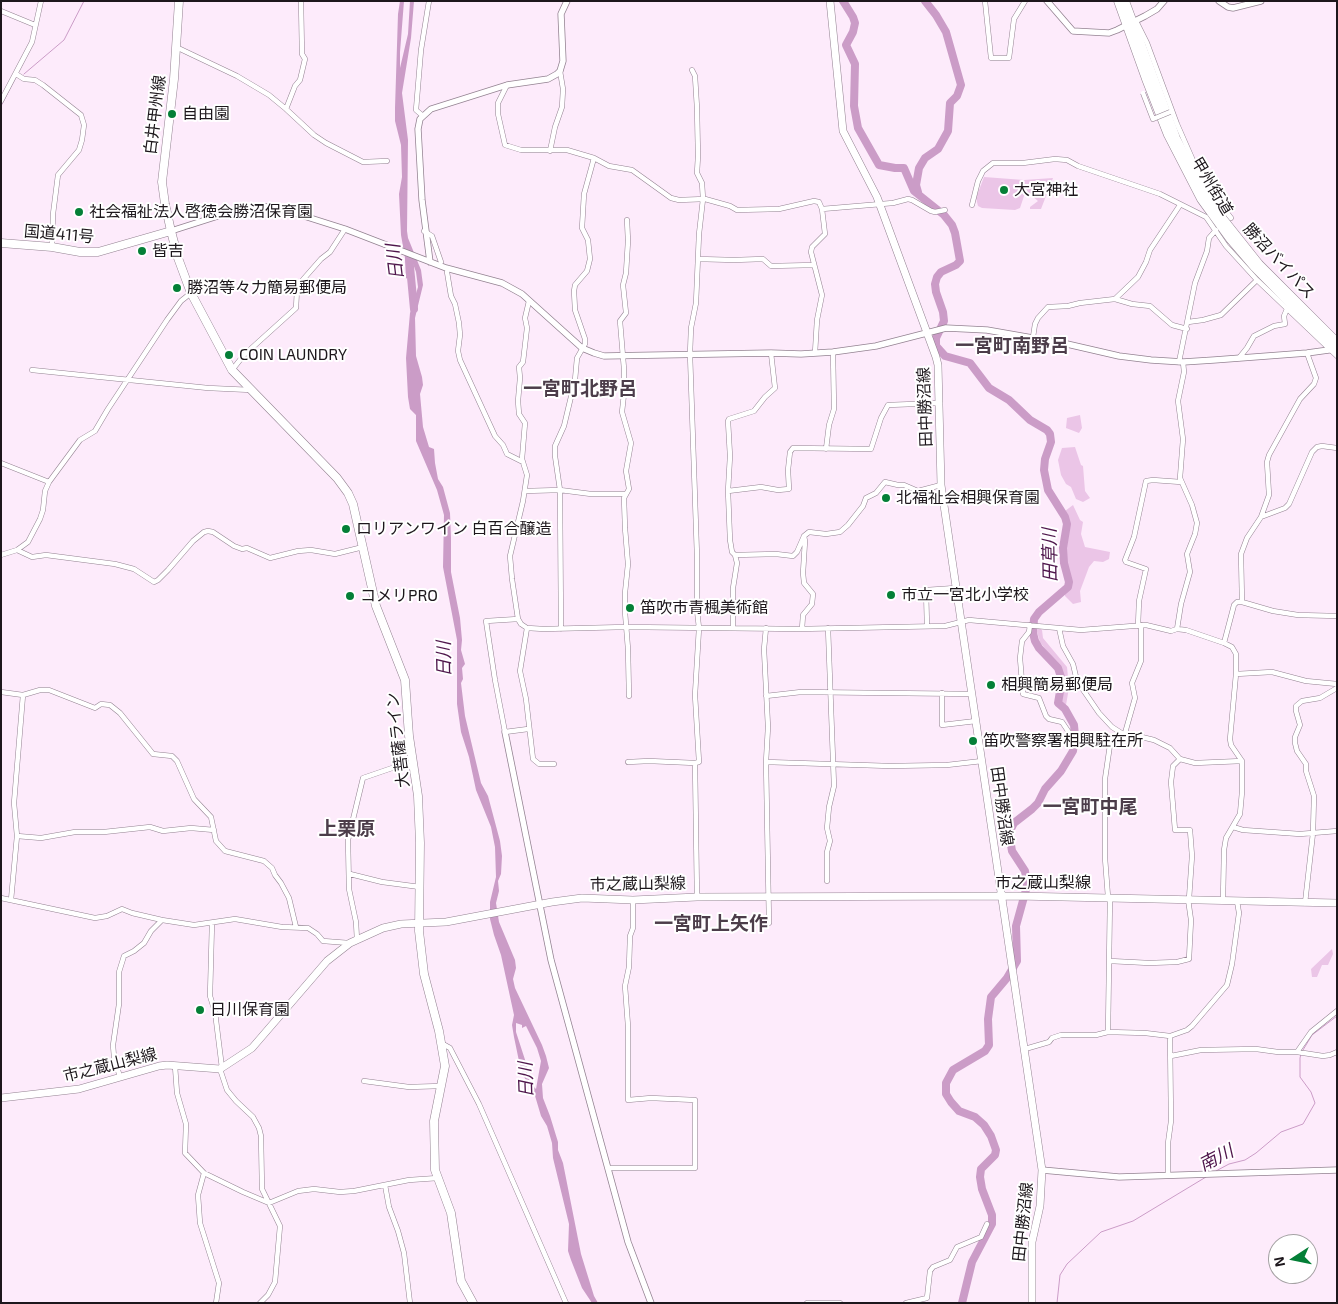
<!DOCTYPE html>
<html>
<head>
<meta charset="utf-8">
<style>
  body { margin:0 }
  #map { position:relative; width:1338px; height:1304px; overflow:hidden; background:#fdebfb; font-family:"Exo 2",sans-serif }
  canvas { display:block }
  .frame { position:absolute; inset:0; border:2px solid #1d171c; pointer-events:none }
  .north { position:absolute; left:1268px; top:1234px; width:50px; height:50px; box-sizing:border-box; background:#fff; border:1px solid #a5a2a4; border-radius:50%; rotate:259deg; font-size:14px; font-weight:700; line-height:20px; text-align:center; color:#1d171c }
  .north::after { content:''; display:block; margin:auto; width:18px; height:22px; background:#047f37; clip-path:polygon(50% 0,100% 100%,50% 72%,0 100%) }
</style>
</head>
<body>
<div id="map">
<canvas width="1338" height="1304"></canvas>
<div class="frame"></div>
<div class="north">N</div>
</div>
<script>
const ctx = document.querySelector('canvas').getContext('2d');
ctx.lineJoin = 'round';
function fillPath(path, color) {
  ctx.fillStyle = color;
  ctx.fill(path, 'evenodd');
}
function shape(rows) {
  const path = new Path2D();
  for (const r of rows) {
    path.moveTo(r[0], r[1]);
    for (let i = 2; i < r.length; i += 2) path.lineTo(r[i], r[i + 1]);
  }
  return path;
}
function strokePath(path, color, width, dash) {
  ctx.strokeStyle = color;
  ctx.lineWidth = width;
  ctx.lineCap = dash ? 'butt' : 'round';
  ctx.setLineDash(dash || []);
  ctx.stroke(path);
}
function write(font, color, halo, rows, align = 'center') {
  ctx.font = font + ' "Exo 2","Noto Sans JP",sans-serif';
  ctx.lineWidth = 4;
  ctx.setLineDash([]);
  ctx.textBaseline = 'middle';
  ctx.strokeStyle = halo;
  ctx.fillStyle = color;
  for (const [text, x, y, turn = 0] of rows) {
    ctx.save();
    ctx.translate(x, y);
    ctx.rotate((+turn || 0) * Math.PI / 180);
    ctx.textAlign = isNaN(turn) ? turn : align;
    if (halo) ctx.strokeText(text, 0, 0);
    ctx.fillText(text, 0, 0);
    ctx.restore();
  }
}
fillPath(shape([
  [984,177,1024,180,1053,178,1041,209,1030,209,1030,207,1038,201,1032,196,1024,196,1020,208,1015,210,982,208,978,206,976,198],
  [1080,415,1082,428,1079,433,1066,428,1067,418],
  [1075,447,1081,465,1083,466,1085,491,1090,498,1083,502,1076,499,1071,487,1066,484,1061,475,1058,460,1062,448],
  [1073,505,1080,520,1083,522,1081,534,1085,547,1110,552,1109,559,1103,562,1094,561,1089,567,1080,591,1081,602,1073,604,1065,596,1065,592,1069,588,1070,578,1066,564,1065,548,1069,520,1065,511],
  [1038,627,1042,630,1043,638,1067,667,1069,688,1066,705,1063,705,1060,701,1063,687,1062,676,1059,667,1040,642,1037,632],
  [1332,949,1333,954,1328,965,1322,965,1317,977,1312,977,1311,969]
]), '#ebc5e7');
fillPath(shape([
  [400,1,404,1,400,52,400,68,408,34,410,1,414,1,411,38,402,93,408,140,407,231,408,238,421,270,423,285,415,318,416,356,422,377,423,385,420,394,423,427,429,447,434,449,435,463,438,479,443,487,450,513,451,538,451,572,460,618,462,640,461,650,465,664,462,668,463,679,461,683,465,716,481,783,488,796,500,841,502,856,501,874,498,881,499,891,496,903,499,922,515,960,516,968,513,979,515,988,542,1045,546,1056,549,1068,542,1084,543,1098,550,1116,558,1142,558,1150,563,1163,581,1254,594,1296,598,1303,592,1303,582,1288,571,1260,568,1251,569,1224,553,1158,552,1143,547,1126,541,1116,533,1089,526,1081,520,1066,514,1037,512,1025,514,1015,501,955,494,935,490,919,490,902,496,877,495,847,491,827,476,790,469,757,461,732,457,704,457,640,443,567,444,515,437,490,416,441,416,415,410,409,408,397,406,358,410,313,418,287,416,272,412,261,409,275,406,279,405,258,401,235,399,194,402,177,401,145,395,121,395,108,398,14],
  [516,1023,522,1025,522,1028,526,1026,537,1048,541,1061,536,1089,531,1084,527,1073,528,1069,516,1032]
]), '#cb9cc7');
strokePath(shape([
  [24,74,64,40,84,1],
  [1,106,15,79],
  [1303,1050,1312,1035,1337,1016],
  [1216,1171,1229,1164,1245,1160,1256,1153,1281,1132,1303,1124,1315,1103,1311,1092,1300,1077,1300,1058,1301,1054],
  [1057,1303,1060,1275,1067,1264,1101,1232,1133,1221,1206,1177]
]), '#cb9cc7', 1);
strokePath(shape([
  [843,1,853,17,855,23,853,32,846,45,855,64,854,106,858,128,879,165,895,168,904,168,914,191,944,215,952,225,955,233,960,261,956,265,941,272,937,277,935,284,936,292,943,312,944,321,936,338,936,346,945,356,970,363,989,388,1009,400,1030,420,1047,430,1050,434,1051,442,1045,459,1044,470,1048,490,1065,517,1067,524,1063,548,1064,563,1069,582,1068,587,1039,612,1034,619,1033,633,1035,641,1039,648,1058,668,1061,677,1061,686,1058,703,1065,709,1074,725,1075,736,1073,751,1061,771,1045,789,1038,803,1032,809,1014,823,1009,833,1012,851,1025,871,1027,886,1016,926,1017,961,1007,978,991,997,988,1019,989,1045,985,1051,953,1070,946,1083,946,1094,951,1102,959,1111,975,1117,984,1125,991,1136,996,1150,995,1155,981,1169,980,1177,982,1189,992,1215,992,1224,972,1262,962,1303],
  [918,192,916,185,919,168,925,158,938,149,948,131,950,103,957,96,961,85,946,32,936,15,925,1],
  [409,256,414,309]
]), '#cb9cc7', 8);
const minor = shape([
  [985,1,991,58,1009,58,1014,19,1025,1],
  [1,11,35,25],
  [1136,21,1147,43,1177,124,1195,165,1213,195,1231,218],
  [176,47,237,76,269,95,286,109,314,135,326,143,363,162,387,161],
  [692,70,695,76,697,108,698,156,697,173,702,183,703,199,699,234,696,303,691,328,690,354,697,556,697,610,699,628,695,695,699,762,695,763,697,897],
  [16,74,24,79,35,80,43,85,81,115,84,125,82,140,79,150,58,175,53,214,52,247],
  [507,85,498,103,498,114,505,145,521,150,567,150,594,158,609,166,632,170,671,198,679,200,705,199,730,206,737,210,779,209,814,201,819,202,822,209,893,203,908,199,912,200,931,211,935,212,945,210],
  [1,101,32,42,41,1],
  [286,109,295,86,300,80,305,59,302,54,301,1],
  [423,116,416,110,421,50,429,1],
  [550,151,555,127,562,107,563,89,560,71],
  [972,205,978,181,983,171,993,163,1023,163,1055,159,1067,160,1078,166,1160,194,1206,217,1226,246,1257,280,1337,356],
  [627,220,628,241,626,273,623,285,626,313,620,321,624,369,624,394,622,412,631,443,626,471,629,489,624,498,625,528,628,564,625,593,625,612,628,649,629,696],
  [424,231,432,236,441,262],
  [698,259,734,260,763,259,771,266,814,265],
  [447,272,451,296,455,304,459,323,460,335,458,351,460,360,495,436,503,445,507,454,523,462],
  [1115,299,1138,277,1146,262,1150,250,1180,205],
  [529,301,525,318,527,328,523,362,519,367,520,378,518,401,519,414,525,423,522,459,527,475,523,501,510,556,512,579,518,619,521,624,527,628,544,629,626,627,799,629,945,626,969,620,1081,630,1146,625,1171,631,1177,629,1186,630,1224,643,1232,647,1236,654,1236,674,1230,739,1231,745,1242,761,1242,792,1240,814,1226,838,1224,850,1223,900],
  [1188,322,1203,320,1221,315,1257,280],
  [1033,337,1035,324,1038,318,1048,307,1068,306,1080,303,1115,299,1132,304,1150,306,1172,325,1187,329],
  [815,353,817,320,822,295,811,252,812,247,825,234,822,209],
  [1239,358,1247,348,1254,336,1274,326,1285,324,1284,316,1287,309],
  [1179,362,1195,283,1207,251,1209,238,1216,230],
  [32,370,208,388,251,390],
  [232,370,244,355,296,308,297,290,300,283,321,259,330,252,345,229],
  [826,449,829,425,834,409,833,352],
  [1,463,49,482],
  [525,491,560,490,591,494,626,494],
  [728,491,761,487,778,490,789,489,788,470,790,452,793,448,871,449,881,418,888,405,940,403],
  [1261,517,1285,508,1289,504,1312,452,1317,447,1322,446,1337,448],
  [17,550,32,557,46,555,115,564,134,569,154,582,158,580,168,570,193,541,204,532,208,531,213,532,234,546,242,549,247,548,270,558,298,551,311,550,335,554,363,547],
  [1,555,17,550,28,542,40,519,43,510,45,491,49,482,80,440,95,431,108,409,167,320,181,301,191,293],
  [735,555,776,554,793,556,797,552,804,536,809,532,826,534,840,532,848,525,863,506,866,498,876,493,885,482,898,485,904,485,918,491,941,485],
  [1242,602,1241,554,1247,538,1261,517,1269,495,1267,462,1269,455,1300,399,1314,384,1316,378,1307,353],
  [518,619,486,621,495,680,505,732,528,729],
  [1030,625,1029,632,1022,641,1020,658,1023,694,1039,698,1046,716,1049,719,1062,722,1070,734,1111,738,1125,733,1154,740,1170,748,1180,759,1195,763,1242,761],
  [927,626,926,590,956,588],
  [1138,626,1139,601,1146,569,1126,562,1125,560,1134,537,1146,481,1153,480,1181,482],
  [527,628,520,671,526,699,533,759,539,764,554,764],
  [733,628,733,588,737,563,735,555,732,552,730,540,728,491,730,456,728,421,729,419,754,411,765,397,775,388,771,353],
  [766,628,764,649,768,727,766,762,769,923],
  [1059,628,1063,646,1073,664,1077,681,1099,713,1112,727,1123,734],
  [561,629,560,490,555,456,555,446,564,426,575,380,577,358,585,344,585,339,575,310,574,291,575,285,587,271,590,259,588,240,582,228,584,194,594,158],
  [802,629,803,615,812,604,813,594,804,583,803,573,805,541,804,536],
  [1177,629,1181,604,1190,572,1187,554,1195,534,1197,523,1192,505,1180,478,1183,439,1178,401,1184,372,1183,362],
  [1224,643,1234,605,1237,602,1242,602,1273,611,1298,615,1337,616],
  [1236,674,1272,672,1306,681,1337,684],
  [1,692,23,695,14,803,17,836,11,900],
  [942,693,942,725,976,721],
  [23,695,40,690,49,690,95,708,101,704,110,705,120,713,153,754,172,756,177,761,194,799,211,817,216,841,225,851,264,861,272,868,275,875,281,883,289,898,296,927],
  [766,696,801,692,972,694],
  [1125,733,1135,698,1132,683,1141,661,1141,625],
  [1180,759,1173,766,1171,782,1175,830,1190,830,1192,856,1189,899],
  [628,762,649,761,695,763],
  [766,762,890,766,947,765,982,761],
  [1233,827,1243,830,1300,834,1337,831],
  [17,836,41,838,75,832,104,832,150,827,163,831,191,828,214,830],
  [350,874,382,882,420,887],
  [827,881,827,852,830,841,827,828,829,807,834,786,828,628],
  [1108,897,1105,858,1105,779,1111,738],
  [1,898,95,918,107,916,122,909,132,913,162,920],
  [1305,903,1313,833,1314,796,1306,771,1306,764,1297,751,1295,743,1295,737,1300,725,1296,711,1296,706,1302,701,1320,698,1337,688],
  [212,923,210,996,215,1012,222,1068],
  [357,940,356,922,349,889,348,840,363,778,398,766,414,766],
  [1110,961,1149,963,1177,962,1189,959,1191,920,1188,899],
  [1337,1011,1311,1032,1297,1052,1323,1056,1330,1055,1337,1052],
  [1108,1032,1110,897],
  [441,1043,450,1048,479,1104,566,1303],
  [1025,1049,1049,1042,1052,1038,1061,1035,1096,1035,1108,1032,1145,1033,1170,1036,1187,1030,1192,1026,1227,985,1232,964,1239,913,1237,901],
  [1171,1056,1201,1050,1256,1049,1278,1052,1297,1052],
  [175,1066,177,1093,186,1124,185,1153,204,1173,243,1192,269,1203,298,1191,314,1189,340,1192,354,1191,409,1180,438,1178],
  [220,1069,227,1090,236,1101,253,1117,259,1128,261,1136,262,1189,280,1226,275,1282,268,1295,260,1303],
  [120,1077,114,1057,113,1045,119,1004,119,972,124,956,134,951,144,943,151,931,162,920,194,925,235,919,282,927,308,928,317,934,323,941,349,943],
  [364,1081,409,1087,441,1086],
  [608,1168,695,1168,695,1100,651,1098,628,1100,628,1026,625,986,629,967,630,936,633,928,633,900],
  [204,1173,198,1195,200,1223,219,1283,216,1303],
  [1168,1175,1168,1143,1171,1121,1170,1036],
  [385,1185,389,1207,398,1231,404,1253,410,1303],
  [807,1303,840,1303],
  [906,1303,927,1298,930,1271,933,1267,950,1260,957,1247,981,1237,987,1224]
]);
const tertiary = shape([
  [1047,1,1073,31,1109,33,1117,30,1145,16,1157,9,1164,1],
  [1219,1,1228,7,1233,8,1261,1],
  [171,231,243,208,261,206,285,210,345,229,446,268,502,283,522,294,582,348,594,353,604,356,771,353,801,354,833,352,876,346,946,328,987,330,1067,344,1119,356,1151,360,1183,362,1214,360,1307,353,1336,349],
  [430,262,422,200,418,129,420,119,431,109,507,85,548,79,557,74,560,71,563,61,561,14,567,1],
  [505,732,551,960,628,1242,651,1303],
  [1042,1170,1119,1177,1337,1170]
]);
const secondary = shape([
  [830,1,843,131,877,197,936,357,938,365,941,485,1042,1170,1040,1206,1032,1242,1032,1303],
  [1,1098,79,1089,159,1066,167,1065,220,1069,252,1048,327,961,350,943,383,928,401,924,446,922,552,902,582,898,633,900,697,897,1017,896,1337,903]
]);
const primary = shape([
  [171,231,165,204,162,182,174,79,179,1]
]);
const trunk = shape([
  [1118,1,1146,79,1168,135,1201,199,1230,239,1254,267,1337,351],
  [1125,1,1176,138,1205,194,1220,215,1259,264,1337,342],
  [1,243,52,247,80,252,98,252,171,231,178,258,191,293,232,370,337,478,348,493,353,504,376,606,405,680,409,736,418,796,420,843,419,931,424,974,439,1031,445,1066,434,1121,435,1170,451,1213,461,1281,473,1303]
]);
strokePath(minor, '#938291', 5.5);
strokePath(tertiary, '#938291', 7);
strokePath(secondary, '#938291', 8);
strokePath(primary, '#938291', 9);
strokePath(trunk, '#938291', 9);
strokePath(minor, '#fff', 4.5);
strokePath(tertiary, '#fff', 5.5);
strokePath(secondary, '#fff', 7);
strokePath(primary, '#fff', 8);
strokePath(trunk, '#fff', 8);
const minorBridge = shape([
  [1143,93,1153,119,1170,112]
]);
strokePath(minorBridge, '#938291', 5.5, []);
strokePath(minorBridge, '#fff', 4.5);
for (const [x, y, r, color] of [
  [172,114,5,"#047f37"],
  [1004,190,5,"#047f37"],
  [79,212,5,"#047f37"],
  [142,251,5,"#047f37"],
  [177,288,5,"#047f37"],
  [229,355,5,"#047f37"],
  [886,498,5,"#047f37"],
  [346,529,5,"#047f37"],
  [891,595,5,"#047f37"],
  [350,596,5,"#047f37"],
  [630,608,5,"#047f37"],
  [991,685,5,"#047f37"],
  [973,741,5,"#047f37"],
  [200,1010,5,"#047f37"]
]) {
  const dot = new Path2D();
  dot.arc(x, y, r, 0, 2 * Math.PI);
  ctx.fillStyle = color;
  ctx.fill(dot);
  strokePath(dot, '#fff', 2);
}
write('16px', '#1d171c', '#fff', [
  ["自由園",182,114],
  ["大宮神社",1014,190],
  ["社会福祉法人啓徳会勝沼保育園",89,212],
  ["皆吉",152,251],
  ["勝沼等々力簡易郵便局",187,288],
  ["COIN LAUNDRY",239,355],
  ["北福祉会相興保育園",896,498],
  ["ロリアンワイン 白百合醸造",356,529],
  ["市立一宮北小学校",901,595],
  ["コメリPRO",360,596],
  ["笛吹市青楓美術館",640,608],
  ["相興簡易郵便局",1001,685],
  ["笛吹警察署相興駐在所",983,741],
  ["日川保育園",210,1010]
], 'left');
write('16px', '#1d171c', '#fff', [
  ["白井甲州線",155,115,-83],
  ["甲州街道",1212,186,59],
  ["国道411号",59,234,5],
  ["勝沼バイパス",1279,261,47],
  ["田中勝沼線",925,407,-92],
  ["大菩薩ライン",398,740,-97],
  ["田中勝沼線",1002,806,82],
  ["市之蔵山梨線",1043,883],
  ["市之蔵山梨線",638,884,-1],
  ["市之蔵山梨線",110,1065,-14],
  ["田中勝沼線",1023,1222,-84]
]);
write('italic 18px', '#4f164c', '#fff', [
  ["日川",395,262,-97],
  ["田草川",1050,555,-91],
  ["日川",444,659,-91],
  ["日川",526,1080,-92],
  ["南川",1216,1158,-27]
]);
write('bold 19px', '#4c3d4a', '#fff', [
  ["一宮町南野呂",1012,346],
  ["一宮町北野呂",580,389],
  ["一宮町中尾",1090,807],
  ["上栗原",347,829],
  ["一宮町上矢作",711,924]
]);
</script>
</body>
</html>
